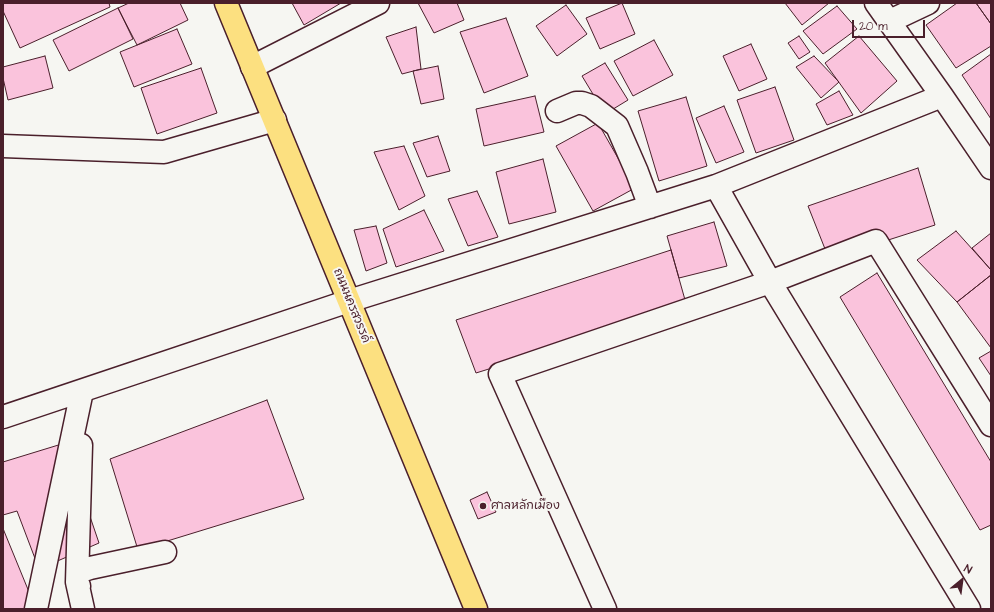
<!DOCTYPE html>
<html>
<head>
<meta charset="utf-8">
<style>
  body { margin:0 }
  #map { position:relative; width:994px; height:612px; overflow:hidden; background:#f6f6f2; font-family:"Architects Daughter",sans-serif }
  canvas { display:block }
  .frame { position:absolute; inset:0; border:4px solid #4a1f2b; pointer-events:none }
  .north { position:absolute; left:942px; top:560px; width:40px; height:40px; -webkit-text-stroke:3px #f6f6f2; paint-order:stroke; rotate:29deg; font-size:11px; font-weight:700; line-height:16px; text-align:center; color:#4a1f2b }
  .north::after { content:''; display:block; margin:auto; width:14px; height:18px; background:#4a1f2b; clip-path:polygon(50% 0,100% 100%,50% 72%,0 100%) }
  .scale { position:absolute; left:852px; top:20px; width:73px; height:18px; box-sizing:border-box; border:2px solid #4a1f2b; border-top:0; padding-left:5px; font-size:12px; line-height:14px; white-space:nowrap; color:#4a1f2b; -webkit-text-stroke:3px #f6f6f2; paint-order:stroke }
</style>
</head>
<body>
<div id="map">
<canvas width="994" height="612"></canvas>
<div class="frame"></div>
<div class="north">N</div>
<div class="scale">20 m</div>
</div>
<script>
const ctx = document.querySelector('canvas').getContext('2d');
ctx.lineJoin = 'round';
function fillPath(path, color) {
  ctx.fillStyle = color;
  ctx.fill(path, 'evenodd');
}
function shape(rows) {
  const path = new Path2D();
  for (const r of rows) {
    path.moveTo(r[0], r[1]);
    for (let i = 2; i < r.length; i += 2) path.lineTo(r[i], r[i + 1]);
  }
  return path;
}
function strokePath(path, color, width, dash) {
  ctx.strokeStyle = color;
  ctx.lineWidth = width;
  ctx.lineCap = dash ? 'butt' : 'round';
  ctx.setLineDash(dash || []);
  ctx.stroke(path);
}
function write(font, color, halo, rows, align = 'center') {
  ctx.font = font + ' "Architects Daughter","Playpen Sans Thai",sans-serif';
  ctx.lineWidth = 4;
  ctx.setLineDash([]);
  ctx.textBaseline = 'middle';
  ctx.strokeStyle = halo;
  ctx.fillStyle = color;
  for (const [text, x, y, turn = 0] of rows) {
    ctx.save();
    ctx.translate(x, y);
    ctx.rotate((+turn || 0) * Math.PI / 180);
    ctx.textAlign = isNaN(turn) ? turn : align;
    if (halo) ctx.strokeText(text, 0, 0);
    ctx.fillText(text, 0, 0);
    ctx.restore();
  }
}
const building = shape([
  [3,3,109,3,110,7,20,48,3,11,3,3],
  [129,3,180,3,188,20,137,45,118,8,129,3],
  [292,3,341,3,304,25,292,3],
  [418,3,457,3,464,20,434,33,418,3],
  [622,3,635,34,600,49,586,18,622,3],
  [785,3,829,3,802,25,785,3],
  [957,3,976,3,991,24,991,46,956,68,926,25,957,3],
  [976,3,991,3,991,24,976,3],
  [566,5,587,34,557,56,536,26,566,5],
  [837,6,857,29,823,54,803,31,837,6],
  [118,8,133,39,69,71,53,40,118,8],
  [506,18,528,76,484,93,460,32,506,18],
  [416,27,421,69,402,74,386,37,416,27],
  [177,29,192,64,134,87,120,52,177,29],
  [799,36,810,52,799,59,788,43,799,36],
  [859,36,897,81,861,113,825,63,859,36],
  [654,40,673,75,633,96,614,61,654,40],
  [751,44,767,79,739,91,723,56,751,44],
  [991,54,991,119,962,75,991,54],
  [45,56,53,88,8,100,3,78,3,67,45,56],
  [814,56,839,82,821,98,796,67,814,56],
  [605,63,628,100,605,114,582,76,605,63],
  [438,66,444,99,421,104,413,71,438,66],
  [201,68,217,113,157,134,141,88,201,68],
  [775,87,794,140,756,153,737,100,775,87],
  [839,91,853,115,827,125,816,104,839,91],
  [535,96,544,132,484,146,476,109,535,96],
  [686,97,707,166,659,181,638,111,686,97],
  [724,106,744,152,716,163,696,118,724,106],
  [598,123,635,188,593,211,556,146,598,123],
  [438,136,450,171,427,177,413,143,438,136],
  [404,146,425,196,399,210,374,152,404,146],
  [543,159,556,212,509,224,496,172,543,159],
  [918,168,935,225,829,259,808,206,918,168],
  [477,191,498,237,468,246,448,199,477,191],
  [424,210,444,251,396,267,383,229,424,210],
  [714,222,727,266,679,278,667,236,714,222],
  [376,226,387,263,366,271,354,230,376,226],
  [956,231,991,270,991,275,957,302,917,260,956,231],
  [991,233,991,270,972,248,991,233],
  [671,250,687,307,476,373,456,320,671,250],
  [877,273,991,462,991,525,980,530,840,297,877,273],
  [991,275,991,348,957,302,991,275],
  [991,351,991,376,979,358,991,351],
  [267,400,304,499,138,550,110,459,267,400],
  [65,443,99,543,39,569,17,511,3,515,3,462,65,443],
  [487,492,496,512,478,519,470,500,487,492],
  [4,531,36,609,3,609,3,532,4,531]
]);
fillPath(building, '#fac3dc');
strokePath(building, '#4a1f2b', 1);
const minor = shape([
  [876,3,942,96,991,168],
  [890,21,928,3],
  [252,67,378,3],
  [557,111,576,103,582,103,591,106,617,126,637,172,650,207],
  [3,146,164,152,275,120],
  [716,186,770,282,876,241,991,425],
  [3,417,349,301,716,186,942,96],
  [81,445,77,582,83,609],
  [79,586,77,582,78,572,90,568,165,552],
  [36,609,82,391],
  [605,609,500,374,770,282,969,609]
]);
const major = shape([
  [226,3,476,609]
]);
strokePath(minor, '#4a1f2b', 25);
strokePath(major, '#4a1f2b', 25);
strokePath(minor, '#f6f6f2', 22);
strokePath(major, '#fce080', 22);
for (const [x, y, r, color] of [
  [483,506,4,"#4a1f2b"]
]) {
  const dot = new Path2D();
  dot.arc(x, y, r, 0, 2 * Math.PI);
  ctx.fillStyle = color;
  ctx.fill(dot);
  strokePath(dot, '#f6f6f2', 1.5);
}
write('12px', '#4a1f2b', '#f6f6f2', [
  ["ถนนนครสวรรค์",351,306,68]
]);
write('12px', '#4a1f2b', '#f6f6f2', [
  ["ศาลหลักเมือง",491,506]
], 'left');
</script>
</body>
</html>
